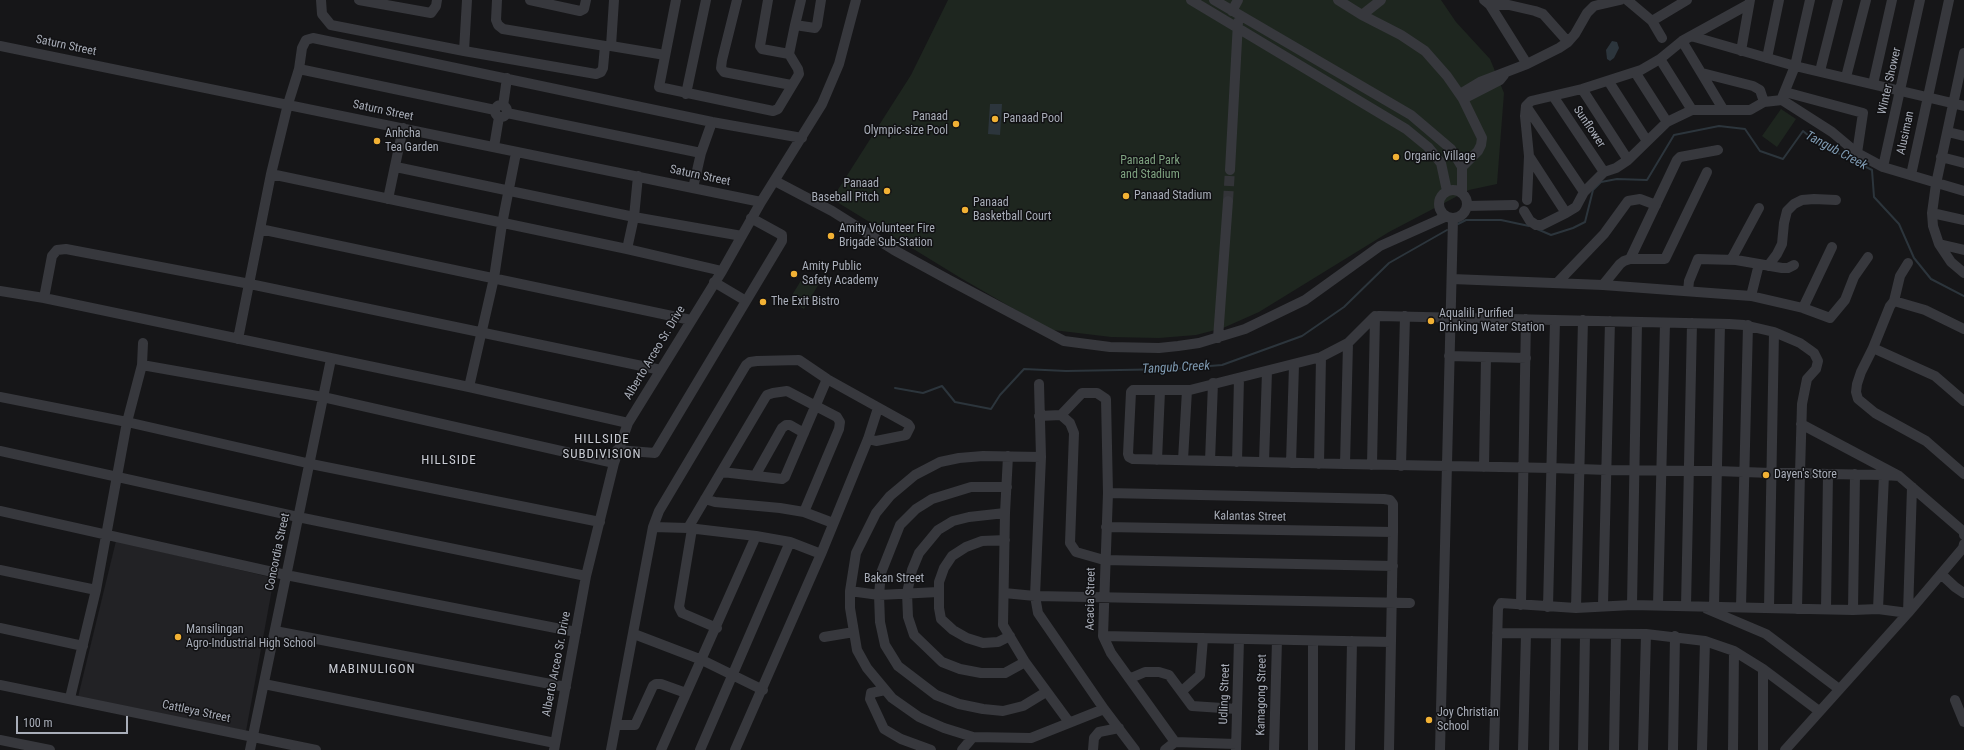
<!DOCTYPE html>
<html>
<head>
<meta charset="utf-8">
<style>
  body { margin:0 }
  #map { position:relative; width:1964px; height:750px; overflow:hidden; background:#161618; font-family:"Roboto Condensed",sans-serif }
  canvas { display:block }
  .scale { position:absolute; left:16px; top:716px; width:112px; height:18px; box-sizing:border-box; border:2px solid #a8adb8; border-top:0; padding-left:5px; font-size:12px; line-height:14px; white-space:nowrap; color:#a8adb8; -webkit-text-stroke:3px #111113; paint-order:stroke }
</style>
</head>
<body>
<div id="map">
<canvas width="1964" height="750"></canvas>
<div class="scale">100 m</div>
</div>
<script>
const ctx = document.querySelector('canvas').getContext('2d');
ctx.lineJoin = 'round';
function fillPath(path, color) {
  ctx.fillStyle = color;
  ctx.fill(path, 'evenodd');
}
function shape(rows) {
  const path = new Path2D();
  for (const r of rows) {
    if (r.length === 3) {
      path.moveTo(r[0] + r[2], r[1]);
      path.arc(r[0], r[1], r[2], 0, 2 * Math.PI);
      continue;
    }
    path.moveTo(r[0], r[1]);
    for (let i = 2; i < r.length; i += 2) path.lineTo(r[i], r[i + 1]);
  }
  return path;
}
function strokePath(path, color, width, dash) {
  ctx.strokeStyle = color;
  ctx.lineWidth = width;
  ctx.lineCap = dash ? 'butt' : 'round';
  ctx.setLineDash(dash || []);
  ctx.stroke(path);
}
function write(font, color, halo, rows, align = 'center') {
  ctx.font = font + ' "Roboto Condensed",sans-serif';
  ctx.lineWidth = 3;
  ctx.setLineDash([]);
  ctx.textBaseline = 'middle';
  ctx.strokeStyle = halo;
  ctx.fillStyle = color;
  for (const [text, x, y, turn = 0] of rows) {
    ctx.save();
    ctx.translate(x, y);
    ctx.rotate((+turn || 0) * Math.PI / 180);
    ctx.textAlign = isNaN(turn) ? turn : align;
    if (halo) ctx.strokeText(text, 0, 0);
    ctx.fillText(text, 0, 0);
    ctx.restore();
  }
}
fillPath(shape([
  [116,541,274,578,246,731,78,697]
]), '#222225');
fillPath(shape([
  [948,0,1441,0,1456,22,1490,59,1504,93,1497,184,1469,190,1389,232,1259,312,1223,328,1196,335,1159,338,1111,337,1053,330,1045,327,959,277,832,199,911,75],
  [1781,109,1796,119,1777,147,1762,136],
  [805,274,820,282,804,309,789,300]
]), '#1e261f');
fillPath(shape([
  [1612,41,1617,42,1619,48,1614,58,1610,61,1607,59,1606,50],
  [990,104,1002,104,1000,135,988,134]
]), '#2c353c');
strokePath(shape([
  [1458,224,1466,220,1501,220,1529,226],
  [1537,229,1551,235,1573,228,1585,222,1593,190,1601,182,1617,179,1647,180,1674,135,1719,126,1745,129,1760,151,1783,159,1803,131,1816,142,1872,170,1874,197,1899,224,1914,258,1931,279,1964,296],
  [895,388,923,393,942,386,955,402,991,409,1000,395,1024,369,1066,371,1174,369,1222,365,1302,336,1344,307,1389,263,1447,230]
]), '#2c353c', 2);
strokePath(shape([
  [1228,201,1230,170]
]), '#333438', 10, [10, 5]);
strokePath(shape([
  [321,0,322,14,331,25,464,51,596,74,601,72,603,68,605,46,611,46,614,0],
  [359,0,431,13,436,6,437,0],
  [497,0,496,20,498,25,503,29,605,46],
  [530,0,580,11,584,9,586,0],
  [676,0,659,87,773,111,778,109,799,74,798,69,789,54,795,25,815,28,817,25,821,0],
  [737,0,722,60,721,68,724,72,791,85],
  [768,0,760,46,762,49,789,54],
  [1191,0,1406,129,1428,147,1441,163,1447,191],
  [1214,0,1411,115,1451,149,1462,167,1462,193],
  [1338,0,1362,15,1401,35,1425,51,1447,76,1463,99,1482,138,1481,145,1478,151,1462,167],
  [1484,0,1490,5,1527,64],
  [1627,0,1652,21,1662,38],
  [1490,5,1509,5,1535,11,1543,14,1568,42],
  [1232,11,1238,0],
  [1362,15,1381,0],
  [1652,21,1687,0],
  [795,25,801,0],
  [1691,36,1795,66,1964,106],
  [1682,41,1723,109],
  [0,46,761,202],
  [611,46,665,55],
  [464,51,467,0],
  [1741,51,1750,0],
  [1964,53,1936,184,1932,213,1933,226,1939,244,1951,262,1964,273],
  [1767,58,1779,0],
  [1660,59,1692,110],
  [299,69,495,110],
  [1820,71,1838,0],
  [1635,72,1667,122],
  [1702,73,1753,86,1760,90,1764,102],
  [1846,77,1866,0],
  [1609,82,1647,141],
  [1873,84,1892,0],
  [1582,89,1628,160],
  [1785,92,1863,113,1857,153],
  [686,94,706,0],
  [1460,94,1480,82,1527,64,1559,48,1568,42,1575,34,1587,13,1594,6,1620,0],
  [1553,96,1604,172],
  [1782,98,1795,66,1810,0],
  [1463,99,1500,80,1504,75],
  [501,111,6],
  [503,106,507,78],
  [1526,106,1584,192],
  [507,113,701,153],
  [1948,132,1964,136],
  [494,147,499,117],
  [1529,156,1566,213],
  [1941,157,1964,163],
  [396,167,634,217,742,236],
  [1883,167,1920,0],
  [1230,170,1238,22],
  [271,174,627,249,722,271],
  [1911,175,1949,0],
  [775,181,832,211,894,250,949,280,1064,341,1110,347,1159,348,1178,346,1199,343,1245,329,1305,300,1380,246,1445,217],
  [693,188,701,153,712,122],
  [1453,204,14],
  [388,199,403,128],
  [1527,200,1529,156,1525,116,1526,106,1531,101,1582,89,1641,70,1660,59,1682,41,1749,4],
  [1467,206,1514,205],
  [1524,211,1530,221,1536,225,1542,225,1566,213,1576,207,1584,192,1604,172,1616,168,1628,160,1667,122,1692,110,1750,110,1764,102,1782,100,1832,132,1857,153,1883,167,1964,191],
  [1932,213,1964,220],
  [260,229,691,320],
  [1939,244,1964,250],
  [627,249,634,217,638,176],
  [1630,259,1677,160,1680,157,1718,150],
  [1731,260,1759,208],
  [1768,266,1777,254,1782,244,1784,223,1787,211,1794,204,1802,200,1814,199,1836,200],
  [1452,279,1603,285,1620,264,1624,261,1630,259,1665,259,1707,172],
  [714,282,746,301],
  [1557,283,1604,234,1628,201,1640,199,1656,205],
  [1603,285,1751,296,1803,308,1830,318,1845,300,1854,277,1868,257],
  [0,291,44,298,469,387,628,423],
  [1688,291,1689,281,1698,259,1736,260,1782,268,1788,268,1794,265],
  [1751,296,1759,264],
  [44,298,52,256,57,250,66,249,250,284,661,370],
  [1894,301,1900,276,1908,263],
  [1803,308,1832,247],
  [1964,329,1925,310,1894,301,1890,306,1873,348,1935,376,1964,401],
  [1218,338,1228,201],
  [238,339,271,174,288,104,299,69,302,48,306,40,313,38,712,122,802,138],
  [143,343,142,365,323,397,614,463],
  [1873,348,1861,372,1857,384,1856,392,1858,399,1875,413,1926,441,1964,474],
  [1449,356,1526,358],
  [1039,384,1041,457,1035,596,1038,613,1104,709,1135,750],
  [469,387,494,278,502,224,516,153],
  [0,397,127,422,311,464,600,522],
  [1061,415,1070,423,1074,433,1070,543,1076,552,1104,560,1393,566],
  [1039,416,1061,415,1082,393,1097,393,1106,399,1108,493,1103,636,1111,653,1175,742,1236,744],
  [1801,424,1899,476,1964,532,1964,535],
  [617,450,655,453,782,241,782,235,751,218],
  [0,451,298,517,586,576],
  [1008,456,1005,513,1003,625,1025,662,1069,722],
  [1041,457,983,456,959,458,940,462,915,475,890,496,876,513,856,553,850,591,850,608,857,650,867,668,892,698,919,717,944,728,973,737,1031,738,1104,709],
  [1157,460,1160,391],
  [1183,460,1187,390],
  [1210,461,1213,383],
  [1237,462,1239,378],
  [1264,462,1267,371],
  [1291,463,1294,365],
  [1319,464,1321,357],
  [1345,464,1348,343],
  [1372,465,1375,316],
  [1401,466,1405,316],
  [1484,467,1486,358],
  [722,472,782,479,785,477,827,379],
  [755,476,782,428,786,425,790,425,804,433],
  [1007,487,971,487,932,499,916,509,900,525,881,573,879,595,880,622,885,645,898,666,936,695,959,704,983,709,1003,711,1023,706,1046,692],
  [1108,493,1384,499,1390,500,1393,504,1393,532,1389,750],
  [705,499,715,502,780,508,804,512,833,523],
  [0,511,286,575,576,632],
  [1005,513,969,517,953,521,938,530,919,553,912,570,907,593,908,617,914,635,942,662,960,669,981,673,1005,673,1025,662],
  [653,527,688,528,756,536,790,542,821,554],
  [1106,527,1393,532],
  [688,528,765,398,767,395,773,393,787,391,837,417,840,422,839,429,804,512],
  [692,529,679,607,682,613,717,628],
  [1005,540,982,541,966,547,952,556,944,568,939,582,939,608,941,619,953,630,967,638,983,643,998,642,1010,636],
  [0,570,96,590],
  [1941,574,1955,587,1964,593],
  [850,591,879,595,938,592],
  [1004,593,1035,596,1410,603],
  [1521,605,1526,319],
  [1603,605,1610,321],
  [1632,605,1637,323],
  [1658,605,1665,323],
  [1686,606,1692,323],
  [1548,607,1555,320],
  [1714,607,1720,324],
  [1741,607,1748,325],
  [1576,608,1583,320],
  [1769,608,1774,332],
  [1707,609,1766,634,1839,689],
  [1797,609,1800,473,1802,404,1807,379,1816,369,1818,361,1814,353,1800,343,1774,332,1744,325,1729,324,1379,316,1374,317,1348,343,1321,357,1190,390,1133,390,1131,392,1128,454,1129,457,1133,459,1345,464,1552,468,1607,470,1717,471,1771,473,1800,473,1828,474,1884,475,1899,476],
  [1826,609,1828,474],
  [1878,609,1884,475],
  [1853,610,1855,474],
  [0,628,83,646],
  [275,631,566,687],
  [1497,633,1646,634,1705,641,1734,651,1763,669,1819,711],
  [634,634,702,660,763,690],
  [1103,636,1391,642],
  [824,637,854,632],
  [1131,678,1145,672,1159,672,1169,675,1192,706,1237,709],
  [264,684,555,743],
  [0,685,316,750],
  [885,690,871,693,870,699,884,729,901,739,931,750],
  [1182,691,1200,675,1203,638],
  [70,698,96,590,127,422,142,365],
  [1955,700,1964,722],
  [616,725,635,725,653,686,656,684,661,684,686,693],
  [0,740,50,750],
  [250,750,331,359],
  [554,750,586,576,614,463,628,423,722,271,761,202,822,104,839,64,856,0],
  [611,750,653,527,659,511,746,365,750,362,757,361,799,360,827,379,908,424,910,427,906,435,876,441,868,439],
  [661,750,756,536],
  [700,750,790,542],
  [735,750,821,554,868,439,878,408],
  [962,750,973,737],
  [1093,750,1094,738,1099,732,1119,728],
  [1165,750,1175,742],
  [1236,750,1239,639],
  [1274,750,1277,640],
  [1313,750,1313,641],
  [1350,750,1352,641],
  [1440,750,1453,219],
  [1494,750,1498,608,1501,603,1576,608,1632,605,1853,610,1878,609,1908,613,1912,487],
  [1523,750,1526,634],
  [1554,750,1556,635],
  [1583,750,1585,634],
  [1614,750,1616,635],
  [1643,750,1646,634],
  [1673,750,1675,636],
  [1702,750,1705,641],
  [1733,750,1734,651],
  [1763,750,1763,669],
  [1785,750,1908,613,1963,548,1964,544]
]), '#37383d', 10);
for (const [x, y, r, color] of [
  [995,119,4,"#f2b134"],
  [956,124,4,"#f2b134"],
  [377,141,4,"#f2b134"],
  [1396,157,4,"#f2b134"],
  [887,191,4,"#f2b134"],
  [1126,196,4,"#f2b134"],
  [965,210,4,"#f2b134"],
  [831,236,4,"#f2b134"],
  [794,274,4,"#f2b134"],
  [763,302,4,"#f2b134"],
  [1431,321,4,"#f2b134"],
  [1766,475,4,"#f2b134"],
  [178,637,4,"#f2b134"],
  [1429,720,4,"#f2b134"]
]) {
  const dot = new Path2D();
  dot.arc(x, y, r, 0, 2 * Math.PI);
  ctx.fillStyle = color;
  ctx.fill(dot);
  strokePath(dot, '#111113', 1.5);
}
write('12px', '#a8adb8', '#111113', [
  ["Saturn Street",66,46,12],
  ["Winter Shower",1890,81,-77],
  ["Saturn Street",383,111,12],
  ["Sunflower",1589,127,56],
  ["Alusiman",1906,133,-78],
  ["Saturn Street",700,176,12],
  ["Alberto Arceo Sr. Drive",655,353,-59],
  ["Kalantas Street",1250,517,1],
  ["Concordia Street",278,552,-78],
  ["Bakan Street",894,579],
  ["Acacia Street",1091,599,-89],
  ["Alberto Arceo Sr. Drive",557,664,-79],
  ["Udling Street",1225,694,-88],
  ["Kamagong Street",1262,695,-89],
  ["Cattleya Street",196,712,12]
]);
write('12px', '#a8adb8', '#111113', [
  ["Panaad",948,117,"right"],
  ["Olympic-size Pool",948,131,"right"],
  ["Panaad Pool",1003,119],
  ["Anhcha",385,134],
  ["Tea Garden",385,148],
  ["Organic Village",1404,157],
  ["Panaad",879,184,"right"],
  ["Baseball Pitch",879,198,"right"],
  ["Panaad Stadium",1134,196],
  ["Panaad",973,203],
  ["Basketball Court",973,217],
  ["Amity Volunteer Fire",839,229],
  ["Brigade Sub-Station",839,243],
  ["Amity Public",802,267],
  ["Safety Academy",802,281],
  ["The Exit Bistro",771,302],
  ["Aqualili Purified",1439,314],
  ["Drinking Water Station",1439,328],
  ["Dayen's Store",1774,475],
  ["Mansilingan",186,630],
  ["Agro-Industrial High School",186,644],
  ["Joy Christian",1437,713],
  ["School",1437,727]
], 'left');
write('12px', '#7fa381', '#111113', [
  ["Panaad Park",1150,161],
  ["and Stadium",1150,175]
]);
write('italic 13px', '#7f9bb3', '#111113', [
  ["Tangub Creek",1836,151,28],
  ["Tangub Creek",1176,368,-3]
]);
ctx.letterSpacing = '1px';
write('13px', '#c9ccd4', '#111113', [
  ["HILLSIDE",602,440],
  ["SUBDIVISION",602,455],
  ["HILLSIDE",449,461],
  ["MABINULIGON",372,670]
]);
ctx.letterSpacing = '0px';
</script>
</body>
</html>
